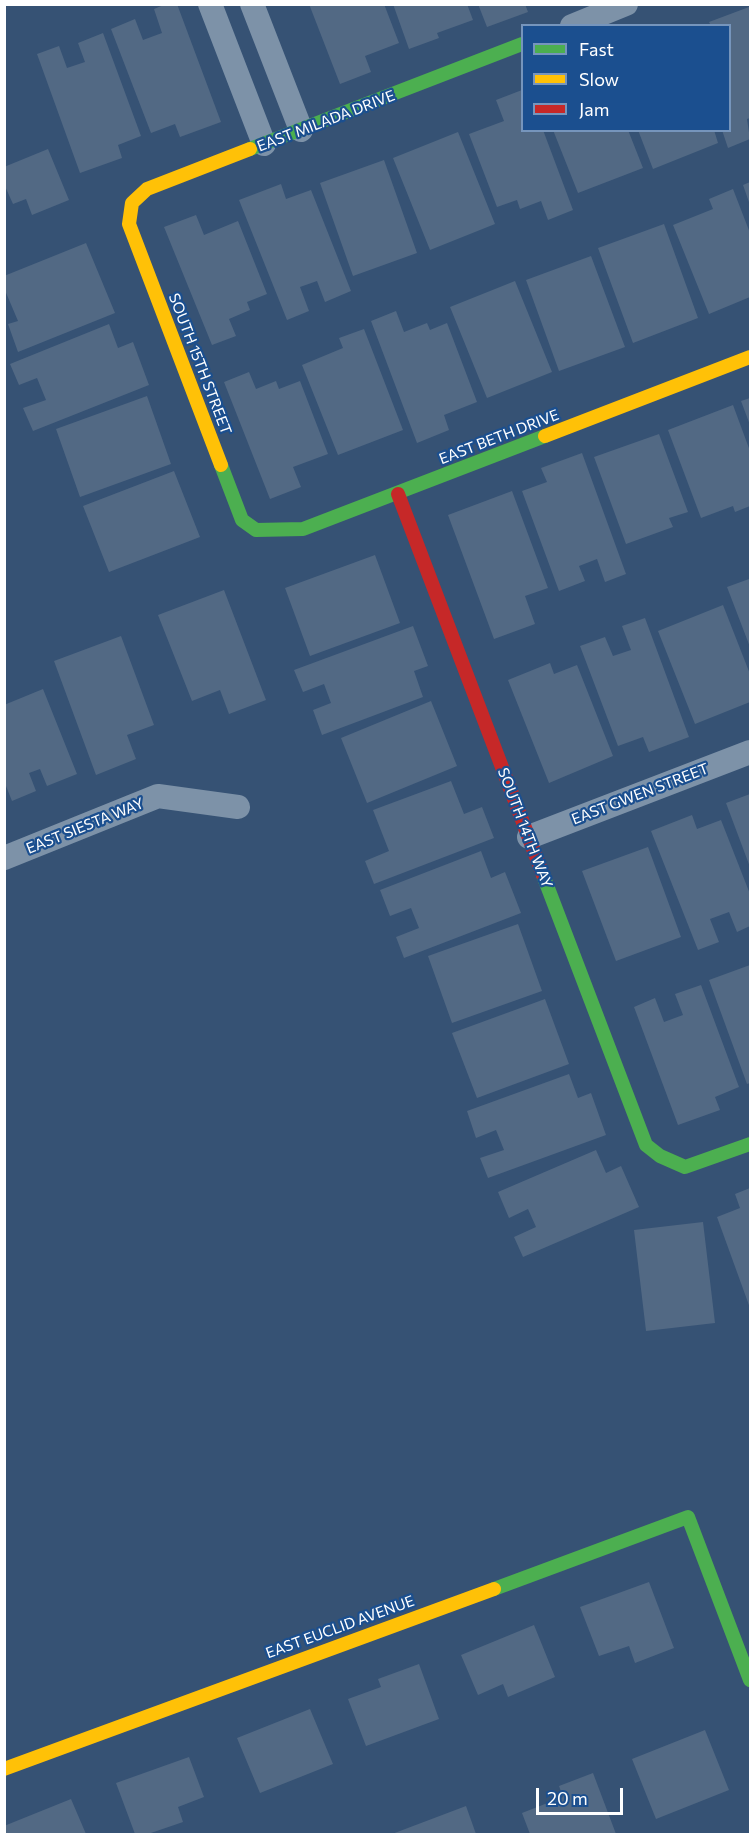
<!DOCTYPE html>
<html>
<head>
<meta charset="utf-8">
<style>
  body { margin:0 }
  #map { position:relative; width:755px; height:1839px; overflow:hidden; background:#365274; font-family:Commissioner,sans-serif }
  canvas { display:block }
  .frame { position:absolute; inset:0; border:6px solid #fff; pointer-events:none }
  .legend { position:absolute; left:521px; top:24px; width:210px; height:108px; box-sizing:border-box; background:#1b4f8f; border:2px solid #7695bc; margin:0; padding:8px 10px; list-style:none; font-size:18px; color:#fff }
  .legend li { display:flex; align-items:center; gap:12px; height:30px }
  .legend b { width:30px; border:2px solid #7695bc }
  .scale { position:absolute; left:536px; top:1788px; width:87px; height:27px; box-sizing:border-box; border:3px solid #fff; border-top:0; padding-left:8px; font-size:18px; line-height:21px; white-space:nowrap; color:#fff; -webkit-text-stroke:4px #1b4f8f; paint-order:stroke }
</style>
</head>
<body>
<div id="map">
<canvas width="755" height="1839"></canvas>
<div class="frame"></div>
<ul class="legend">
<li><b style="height:8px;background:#4caf50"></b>Fast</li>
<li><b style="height:8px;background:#ffc107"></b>Slow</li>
<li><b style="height:8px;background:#c62828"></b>Jam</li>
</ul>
<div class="scale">20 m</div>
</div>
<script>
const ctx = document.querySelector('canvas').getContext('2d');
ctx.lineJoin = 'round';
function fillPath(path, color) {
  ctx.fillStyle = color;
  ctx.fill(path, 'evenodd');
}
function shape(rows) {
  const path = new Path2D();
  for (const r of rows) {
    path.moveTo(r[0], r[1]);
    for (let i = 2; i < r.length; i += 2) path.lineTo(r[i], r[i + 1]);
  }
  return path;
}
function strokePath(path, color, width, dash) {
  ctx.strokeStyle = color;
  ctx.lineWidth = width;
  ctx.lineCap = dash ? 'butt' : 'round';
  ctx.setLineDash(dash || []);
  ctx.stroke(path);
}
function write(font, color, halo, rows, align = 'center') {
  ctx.font = font + ' Commissioner,sans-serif';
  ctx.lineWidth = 4.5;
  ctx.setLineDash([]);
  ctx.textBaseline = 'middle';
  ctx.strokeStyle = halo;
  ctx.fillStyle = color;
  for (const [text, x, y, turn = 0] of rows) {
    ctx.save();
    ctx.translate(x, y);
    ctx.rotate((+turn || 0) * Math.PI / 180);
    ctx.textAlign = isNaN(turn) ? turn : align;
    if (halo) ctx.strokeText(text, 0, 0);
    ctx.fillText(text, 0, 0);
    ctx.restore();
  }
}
fillPath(shape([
  [166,4,177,4,221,122,180,137,175,124,151,133,111,29,135,19,143,40,162,33,154,9],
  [309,4,384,4,399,43,365,56,371,72,340,84],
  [393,4,467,4,473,20,437,33,439,38,409,49],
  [478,4,525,4,528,12,487,27],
  [749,7,750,118,747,119,750,139,728,148,722,130,730,130,730,26,711,26,709,22],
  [103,33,141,136,118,145,122,158,80,173,37,54,59,46,67,68,85,62,78,43],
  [522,90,522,130,543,130,573,210,548,220,541,201,520,209,517,200,497,207,469,134,504,121,496,100],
  [553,130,628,130,643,168,578,193],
  [638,130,714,130,718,143,653,169],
  [458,132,495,224,430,250,393,158],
  [48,149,69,200,32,215,26,199,13,204,4,184,4,167],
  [384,160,417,253,353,276,320,183],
  [750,182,750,205,743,185],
  [281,184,286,199,311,190,351,291,325,302,317,281,300,287,309,311,287,320,239,200],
  [733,189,750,233,750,297,709,314,673,225,713,209,709,199],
  [196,215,204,235,238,221,267,294,247,302,250,310,229,319,236,336,212,345,164,227],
  [664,224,698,318,633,343,598,248],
  [86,243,115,313,18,352,8,324,18,321,4,288,4,276],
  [591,256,625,347,559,371,526,280],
  [515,281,552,372,487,398,450,307],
  [396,311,404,332,427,323,430,330,447,323,477,402,444,415,449,430,417,443,371,321],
  [109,324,118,348,133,342,149,385,33,431,23,408,46,400,37,378,19,385,10,364],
  [364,329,403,430,338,455,302,365,343,348,339,338],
  [249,372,256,389,276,381,279,389,300,381,328,454,293,467,301,487,270,499,224,382],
  [147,396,171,464,80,497,56,429],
  [750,398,750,425,741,401],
  [733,405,750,451,750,506,735,512,733,506,701,518,668,430],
  [659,434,688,512,669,518,673,527,626,544,594,457],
  [582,453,626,574,605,582,597,559,579,566,585,581,559,591,522,491,547,482,541,468],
  [174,471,200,537,109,572,83,506],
  [512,491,548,588,525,596,535,624,494,639,448,515],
  [375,555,400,623,310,656,285,588],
  [749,579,750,582,750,647,727,587],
  [224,590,266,700,229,714,220,690,192,701,158,615],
  [723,605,750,674,750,702,695,724,658,631],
  [645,618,689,737,649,752,643,737,618,746,580,646,605,637,613,656,631,650,622,626],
  [413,626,428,666,414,671,423,697,322,735,313,710,331,703,324,684,303,692,294,670],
  [121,636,154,725,127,735,136,759,96,775,54,661],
  [550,663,554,674,577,665,613,756,549,783,508,680],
  [43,689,77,774,47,786,40,769,29,773,36,791,12,801,4,781,4,705],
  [431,701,457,766,367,803,341,738],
  [451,781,464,814,482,807,494,838,374,884,365,861,389,851,373,810],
  [750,794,750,867,726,803],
  [692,815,697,829,721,820,750,894,750,926,737,932,729,912,710,919,719,942,698,950,651,831],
  [648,847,681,937,616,961,582,871],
  [481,851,491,878,505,872,521,913,404,958,396,937,419,928,411,908,390,916,380,890],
  [518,924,542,991,452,1023,428,956],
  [750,965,750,1083,747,1084,709,980],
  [701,985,739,1087,715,1097,720,1110,678,1125,634,1007,655,998,664,1022,683,1015,675,994],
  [545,999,569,1064,477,1098,452,1033],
  [569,1074,578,1098,591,1093,606,1135,488,1178,480,1158,504,1150,496,1130,476,1138,467,1111],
  [596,1150,606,1173,621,1166,639,1207,523,1257,514,1237,536,1227,528,1209,509,1218,498,1192],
  [750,1188,750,1308,717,1217,740,1208,735,1194],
  [703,1222,715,1323,646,1331,634,1230],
  [649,1582,674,1648,635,1663,629,1646,599,1656,580,1607],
  [534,1625,555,1677,508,1697,503,1684,478,1695,461,1655],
  [419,1664,439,1719,366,1746,348,1699,381,1687,378,1679],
  [310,1709,333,1764,260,1793,237,1738],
  [705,1730,729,1790,656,1819,632,1759],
  [189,1757,204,1797,178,1807,183,1822,148,1834,135,1834,116,1783],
  [593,1773,616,1834,530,1834,522,1813,563,1797,559,1786],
  [71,1799,86,1834,4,1834,4,1826],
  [466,1806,476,1834,392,1834]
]), '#526984');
strokePath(shape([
  [210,4,264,144],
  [252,4,301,130],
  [572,26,626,4],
  [529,837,750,752],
  [4,858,158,796,238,807]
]), '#7d92a8', 24);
strokePath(shape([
  [250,149,522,44],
  [221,465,242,520,256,530,303,529,545,436],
  [543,875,646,1145,660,1156,685,1167,750,1144],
  [494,1589,688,1517,750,1680]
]), '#4caf50', 14);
strokePath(shape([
  [545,436,750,357],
  [221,465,129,224,132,203,147,189,250,149],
  [4,1769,494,1589]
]), '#ffc107', 14);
strokePath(shape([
  [398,494,543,875]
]), '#c62828', 14);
write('15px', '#fff', '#1b4f8f', [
  ["EAST MILADA DRIVE",326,121,-21],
  ["SOUTH 15TH STREET",200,364,69],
  ["EAST BETH DRIVE",499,437,-21],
  ["EAST GWEN STREET",640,794,-21],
  ["EAST SIESTA WAY",85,826,-22],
  ["SOUTH 14TH WAY",525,828,69],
  ["EAST EUCLID AVENUE",340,1627,-20]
]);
</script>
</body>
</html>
